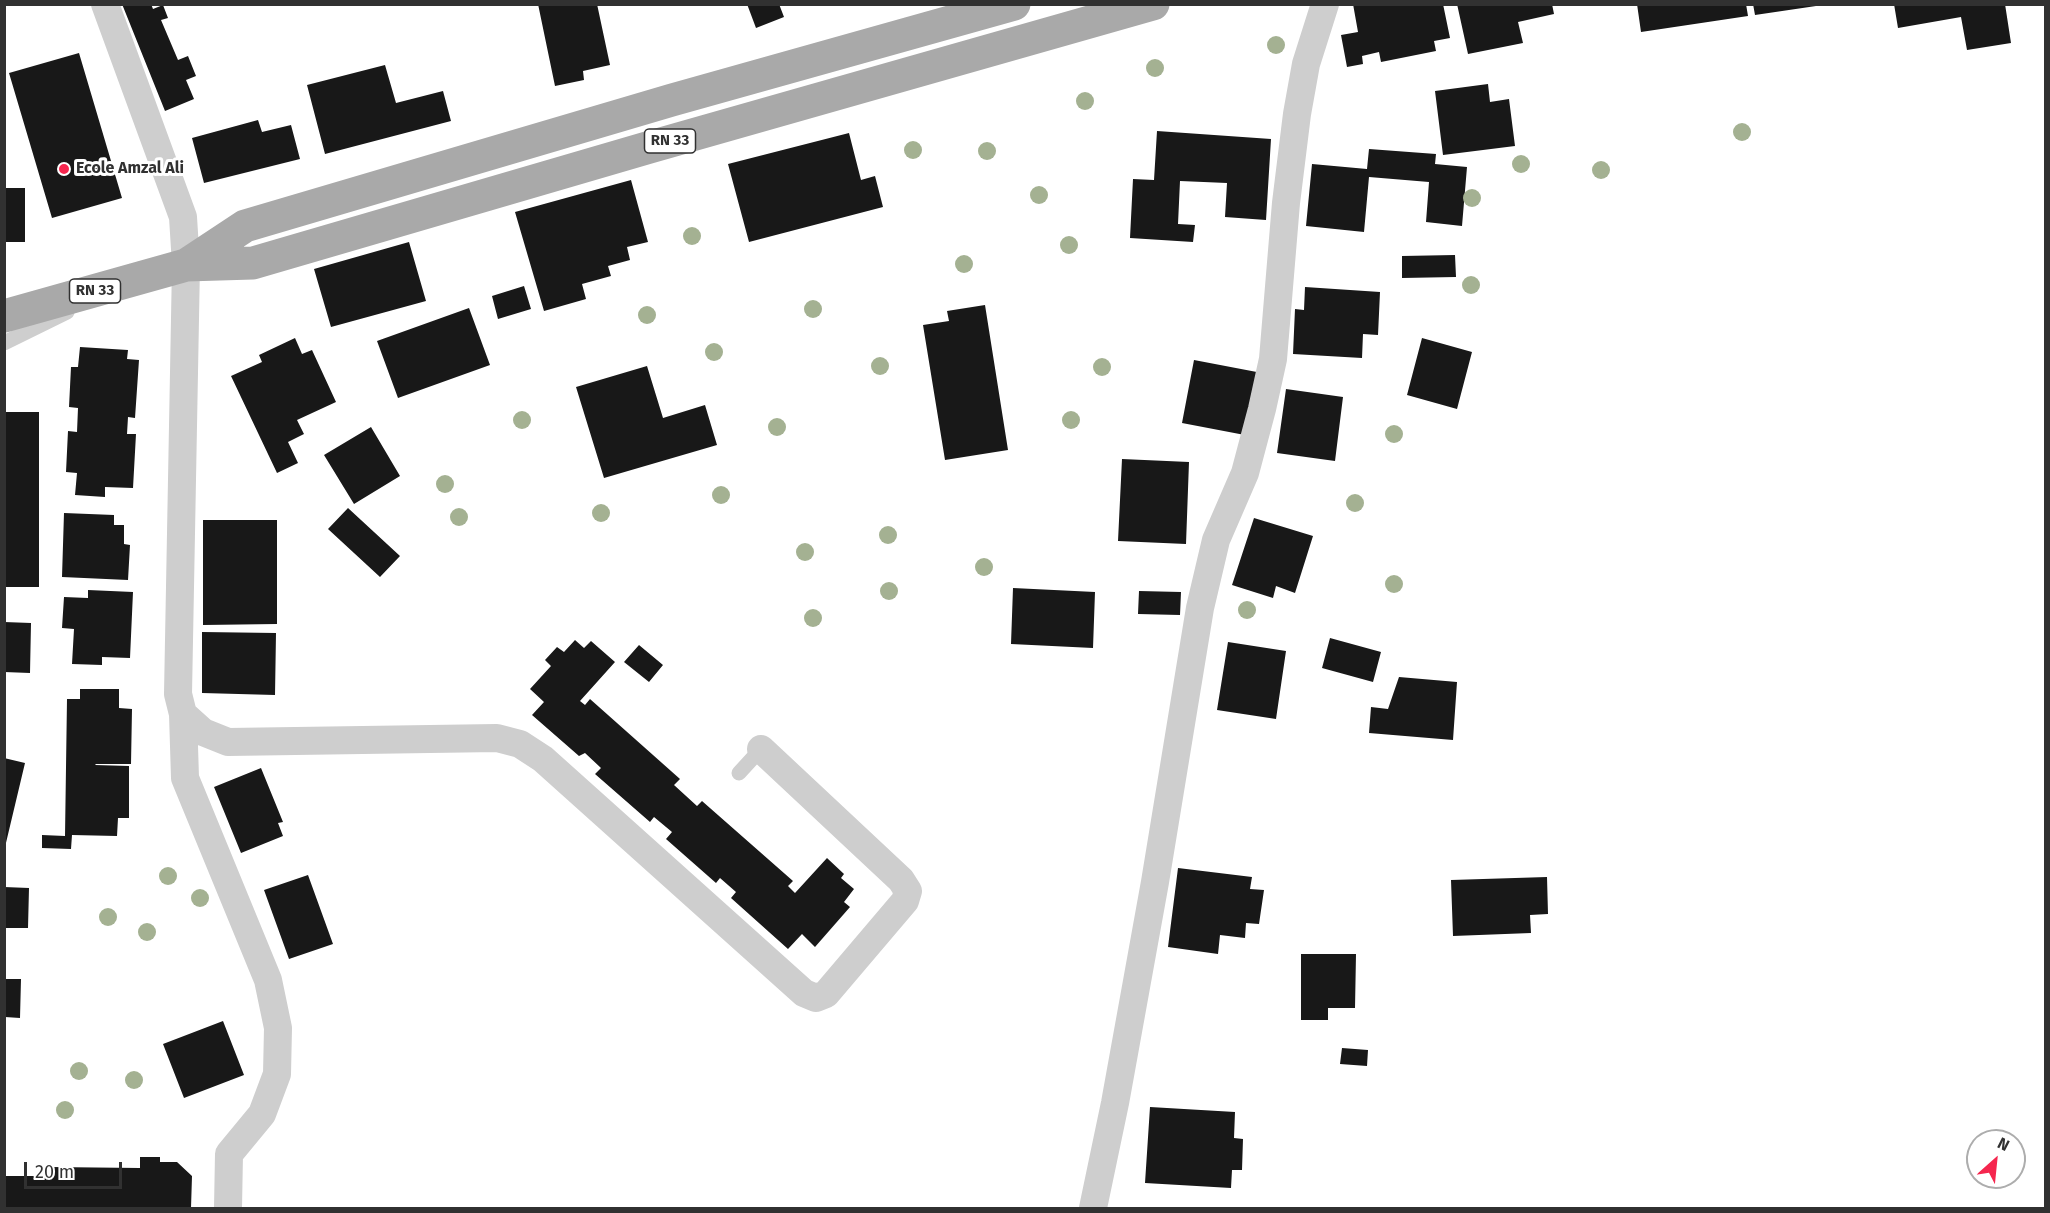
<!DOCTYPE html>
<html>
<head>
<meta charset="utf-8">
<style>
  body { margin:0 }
  #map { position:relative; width:2050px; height:1213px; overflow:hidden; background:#fff; font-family:"Fira Sans",sans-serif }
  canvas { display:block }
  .frame { position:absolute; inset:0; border:6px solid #313131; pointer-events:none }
  .north { position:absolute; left:1966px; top:1129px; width:60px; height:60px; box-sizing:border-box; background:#fff; border:2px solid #adadad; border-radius:50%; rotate:27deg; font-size:16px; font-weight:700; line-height:24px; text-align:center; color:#313131 }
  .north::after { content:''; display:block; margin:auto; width:21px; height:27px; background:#f5264e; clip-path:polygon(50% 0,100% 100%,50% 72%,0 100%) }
  .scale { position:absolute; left:24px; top:1162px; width:98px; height:27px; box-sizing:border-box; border:3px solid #313131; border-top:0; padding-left:8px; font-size:18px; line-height:21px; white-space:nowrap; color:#313131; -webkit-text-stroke:4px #fff; paint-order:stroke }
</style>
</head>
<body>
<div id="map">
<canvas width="2050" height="1213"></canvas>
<div class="frame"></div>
<div class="north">N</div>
<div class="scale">20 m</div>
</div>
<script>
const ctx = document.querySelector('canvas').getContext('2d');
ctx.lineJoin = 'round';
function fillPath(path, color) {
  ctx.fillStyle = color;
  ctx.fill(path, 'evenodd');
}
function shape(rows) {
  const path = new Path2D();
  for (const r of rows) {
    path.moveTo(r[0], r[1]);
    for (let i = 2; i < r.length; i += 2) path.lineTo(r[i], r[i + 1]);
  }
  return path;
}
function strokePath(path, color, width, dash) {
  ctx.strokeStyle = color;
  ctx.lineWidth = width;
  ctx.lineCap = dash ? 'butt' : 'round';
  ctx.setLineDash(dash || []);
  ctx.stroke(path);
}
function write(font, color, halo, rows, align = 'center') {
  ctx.font = font + ' "Fira Sans",sans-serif';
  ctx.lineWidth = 6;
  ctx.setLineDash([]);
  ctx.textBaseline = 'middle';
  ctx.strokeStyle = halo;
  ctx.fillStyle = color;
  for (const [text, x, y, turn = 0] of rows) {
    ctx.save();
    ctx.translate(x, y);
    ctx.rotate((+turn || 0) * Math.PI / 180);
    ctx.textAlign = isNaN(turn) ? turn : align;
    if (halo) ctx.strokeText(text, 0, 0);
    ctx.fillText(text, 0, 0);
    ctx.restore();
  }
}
fillPath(shape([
  [122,4,151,4,153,9,163,5,168,18,161,20,178,60,188,56,196,76,186,80,194,99,165,111],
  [538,4,597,4,610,65,583,71,584,80,555,86],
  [747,4,779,4,784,17,756,28],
  [1353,4,1443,4,1450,38,1434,41,1436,51,1381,62,1379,52,1362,56,1363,64,1347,67,1341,35,1358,32],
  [1457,4,1552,4,1554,14,1518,22,1523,43,1468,54],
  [1637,4,1746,4,1748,16,1641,32],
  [1753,4,1816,4,1816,6,1755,15],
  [1894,4,2005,4,2011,43,1967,50,1961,17,1898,28],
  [79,53,122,198,52,218,9,73],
  [385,65,396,103,443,91,451,121,325,154,307,85],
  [1488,84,1490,102,1509,99,1515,146,1443,155,1435,91],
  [258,120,262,132,291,125,300,159,204,183,192,138],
  [1157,131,1271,139,1266,220,1225,217,1227,183,1180,181,1178,224,1195,225,1193,242,1130,238,1133,179,1154,180],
  [849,133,861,180,875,176,883,207,749,242,728,164],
  [1369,149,1436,154,1435,164,1467,167,1462,226,1426,222,1429,182,1369,177,1364,232,1306,226,1312,164,1367,169],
  [631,180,648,242,627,247,630,260,608,266,611,276,582,284,586,299,544,311,515,212],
  [4,188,25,188,25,242,4,242],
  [409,242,426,301,331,327,314,269],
  [1455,255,1456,277,1402,278,1402,256],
  [524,286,531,309,498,319,492,296],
  [1305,287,1380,292,1378,335,1363,334,1362,358,1293,354,1295,309,1304,310],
  [985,305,1008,450,945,460,923,325,949,321,947,311],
  [469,308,490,365,398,398,377,341],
  [295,338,302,354,312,350,336,402,297,420,304,434,288,442,298,463,277,473,231,376,262,362,259,355],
  [1422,338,1472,352,1457,409,1407,395],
  [80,347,128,350,127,359,139,360,135,418,128,417,127,434,136,434,133,488,105,487,105,497,75,495,77,473,66,472,68,431,77,432,78,408,69,407,71,367,78,367],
  [1194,360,1262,373,1250,436,1182,423],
  [647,366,663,418,705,405,717,445,604,478,576,387],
  [1286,389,1343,397,1335,461,1277,453],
  [4,412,39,412,39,587,4,587],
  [371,427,400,476,354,504,324,455],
  [1122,459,1189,462,1186,544,1118,541],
  [348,508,400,556,380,577,328,529],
  [64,513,114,515,114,525,124,525,124,544,130,545,128,580,62,577],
  [1254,518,1313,536,1295,593,1276,586,1273,598,1232,585],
  [203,520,277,520,277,624,203,625],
  [1013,588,1095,592,1093,648,1011,644],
  [88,590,133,592,130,658,102,657,102,665,72,664,74,629,62,628,64,597,88,598],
  [1139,591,1181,592,1180,615,1138,614],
  [4,622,31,623,30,673,4,672],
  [202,632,276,633,275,695,202,693],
  [1330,638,1381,652,1373,682,1322,668],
  [575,640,584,648,591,641,615,662,580,701,585,705,590,699,680,779,674,785,697,806,702,801,793,881,788,886,795,893,827,858,844,874,841,878,854,889,844,902,850,907,815,947,802,934,788,949,731,898,736,892,720,878,716,883,666,839,672,832,654,817,650,822,595,774,601,768,585,753,579,756,532,715,544,702,530,689,551,666,545,660,557,647,564,652],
  [1228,642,1286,651,1276,719,1217,710],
  [639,645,663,665,649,682,624,662],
  [1399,677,1457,682,1453,740,1369,733,1371,707,1388,709],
  [80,689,119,689,119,708,132,709,131,764,96,764,95,765,129,766,129,818,118,818,117,836,72,835,71,849,42,848,42,835,65,836,67,699,80,699],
  [4,758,25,763,5,847,4,847],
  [261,768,283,822,278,823,283,836,241,853,214,787],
  [1178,868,1252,877,1250,889,1264,890,1259,924,1246,923,1245,938,1220,935,1218,954,1168,947],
  [308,875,333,944,289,959,264,890],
  [1547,877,1548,914,1530,915,1531,933,1453,936,1451,880],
  [4,887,29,888,28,928,4,928],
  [1301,954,1356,954,1355,1008,1328,1008,1328,1020,1301,1020],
  [5,979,21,979,20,1018,5,1017],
  [223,1021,244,1075,184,1098,163,1044],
  [1342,1048,1368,1050,1367,1066,1340,1064],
  [1150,1107,1235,1112,1234,1138,1243,1139,1242,1170,1232,1170,1231,1188,1145,1183],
  [140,1157,160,1157,160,1162,177,1162,192,1176,191,1208,4,1208,4,1176,51,1176,51,1167,140,1168]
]), '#181818');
strokePath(shape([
  [4,343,67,312],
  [739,773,761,749]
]), '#cecece', 15);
strokePath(shape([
  [105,4,183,217,186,265,178,694,183,714,203,732,228,742,497,738,520,744,543,759,804,993,816,998,826,994,905,901,908,891,901,880,761,749],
  [183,714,185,778,268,980,278,1028,277,1074,262,1114,229,1154,228,1208],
  [1093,1208,1115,1103,1155,882,1200,608,1216,540,1245,473,1262,409,1273,359,1286,203,1297,114,1306,64,1325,4]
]), '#cecece', 28);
strokePath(shape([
  [186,265,245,226,672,100,1014,4],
  [4,316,186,265,253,263,650,147,1153,4]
]), '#a9a9a9', 33);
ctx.fillStyle = '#a4b192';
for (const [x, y] of [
  [1276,45],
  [1155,68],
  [1085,101],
  [1742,132],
  [913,150],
  [987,151],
  [1521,164],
  [1601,170],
  [1039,195],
  [1472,198],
  [692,236],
  [1069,245],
  [964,264],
  [1471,285],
  [813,309],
  [647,315],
  [714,352],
  [880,366],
  [1102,367],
  [522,420],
  [1071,420],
  [777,427],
  [1394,434],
  [445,484],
  [721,495],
  [1355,503],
  [601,513],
  [459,517],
  [888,535],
  [805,552],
  [984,567],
  [1394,584],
  [889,591],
  [1247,610],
  [813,618],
  [168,876],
  [200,898],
  [108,917],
  [147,932],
  [79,1071],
  [134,1080],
  [65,1110]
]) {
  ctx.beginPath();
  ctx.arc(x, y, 9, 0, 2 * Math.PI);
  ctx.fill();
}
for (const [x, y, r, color] of [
  [64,169,6,"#f5264e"]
]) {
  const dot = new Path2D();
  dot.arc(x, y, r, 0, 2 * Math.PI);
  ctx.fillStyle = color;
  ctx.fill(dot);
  strokePath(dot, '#fff', 2);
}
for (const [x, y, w] of [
  [670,141,51],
  [95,291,51]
]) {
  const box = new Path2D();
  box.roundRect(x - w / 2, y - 12, w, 24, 4.5);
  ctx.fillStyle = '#fff';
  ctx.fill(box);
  strokePath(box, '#313131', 1.5);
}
write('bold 15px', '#313131', null, [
  ["RN 33",670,141],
  ["RN 33",95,291]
]);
write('bold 16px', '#313131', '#fff', [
  ["Ecole Amzal Ali",76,169]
], 'left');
</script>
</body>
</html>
